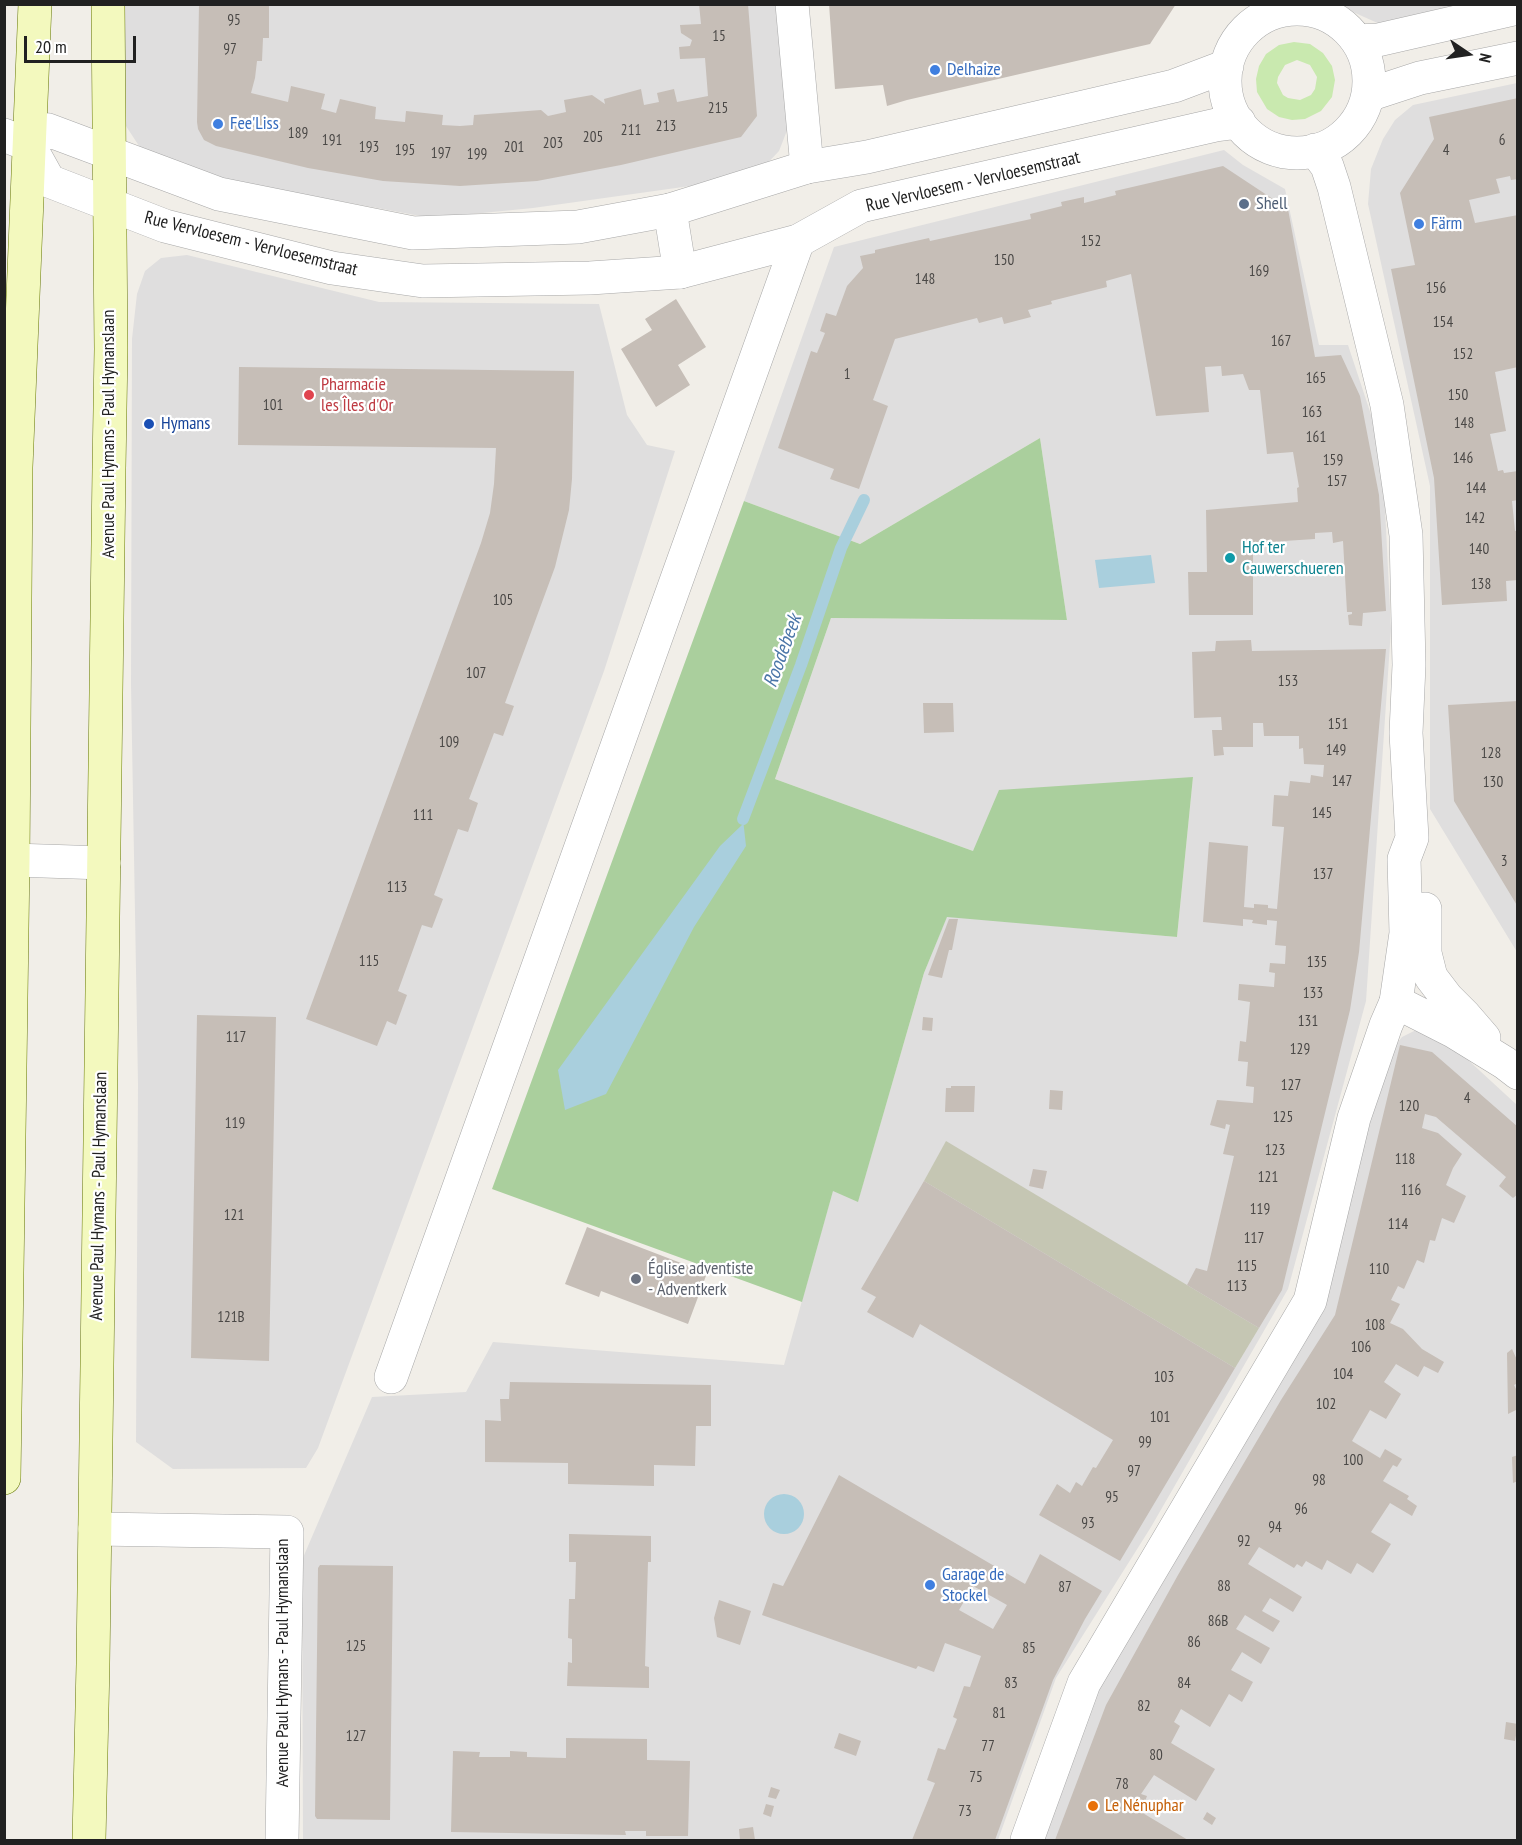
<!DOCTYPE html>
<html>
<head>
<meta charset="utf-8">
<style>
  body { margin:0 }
  #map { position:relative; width:1522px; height:1845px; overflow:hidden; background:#f1eee8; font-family:"PT Sans Narrow",sans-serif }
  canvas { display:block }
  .frame { position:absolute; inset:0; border:6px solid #212121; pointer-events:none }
  .north { position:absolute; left:1438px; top:24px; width:60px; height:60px; -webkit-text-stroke:4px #fff; paint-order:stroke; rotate:103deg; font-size:16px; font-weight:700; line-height:24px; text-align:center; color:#212121 }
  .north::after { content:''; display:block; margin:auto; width:21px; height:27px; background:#212121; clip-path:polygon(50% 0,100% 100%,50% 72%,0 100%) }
  .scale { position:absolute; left:24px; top:36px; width:112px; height:27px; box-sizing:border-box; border:3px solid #212121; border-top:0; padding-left:8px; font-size:18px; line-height:21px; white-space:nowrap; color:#212121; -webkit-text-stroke:4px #fff; paint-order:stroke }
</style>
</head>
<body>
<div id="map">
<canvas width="1522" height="1845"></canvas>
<div class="frame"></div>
<div class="north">N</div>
<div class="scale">20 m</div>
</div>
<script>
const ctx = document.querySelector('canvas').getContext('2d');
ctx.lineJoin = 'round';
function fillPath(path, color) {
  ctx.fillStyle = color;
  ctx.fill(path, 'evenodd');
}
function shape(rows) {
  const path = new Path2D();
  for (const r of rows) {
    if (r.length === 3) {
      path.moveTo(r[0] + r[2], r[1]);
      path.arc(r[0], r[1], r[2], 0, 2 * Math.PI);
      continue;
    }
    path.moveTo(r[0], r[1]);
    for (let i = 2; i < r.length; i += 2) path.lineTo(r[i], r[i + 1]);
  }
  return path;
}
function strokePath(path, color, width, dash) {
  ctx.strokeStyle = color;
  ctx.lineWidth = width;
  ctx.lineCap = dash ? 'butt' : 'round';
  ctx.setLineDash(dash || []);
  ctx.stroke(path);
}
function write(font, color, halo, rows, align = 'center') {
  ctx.font = font + ' "PT Sans Narrow",sans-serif';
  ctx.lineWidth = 4.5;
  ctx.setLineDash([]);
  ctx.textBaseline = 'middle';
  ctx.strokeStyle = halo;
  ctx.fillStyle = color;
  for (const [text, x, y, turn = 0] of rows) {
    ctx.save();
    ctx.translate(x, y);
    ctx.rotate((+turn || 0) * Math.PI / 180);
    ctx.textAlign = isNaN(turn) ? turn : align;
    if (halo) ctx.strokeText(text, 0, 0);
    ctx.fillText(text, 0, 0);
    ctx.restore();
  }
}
fillPath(shape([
  [123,5,777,5,788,128,779,151,761,170,733,180,533,208,431,218,248,184,183,171,143,152,124,123],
  [1343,5,1484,5,1382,25,1353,12],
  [1517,83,1517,952,1430,809,1430,486,1368,204,1371,169,1383,139,1395,120,1413,105],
  [1224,150,1243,165,1285,189,1319,345,1348,345,1382,448,1391,629,1366,1001,1288,1289,1151,1527,1056,1678,998,1840,303,1840,302,1560,372,1397,466,1392,493,1342,784,1365,833,1190,858,1201,924,973,947,916,1177,937,1193,777,973,851,775,779,831,618,1067,620,1040,438,860,544,744,501,834,247],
  [187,255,379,302,599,304,627,415,647,445,675,451,604,671,318,1448,306,1468,173,1469,136,1442,138,1084,131,684,132,339,137,294,145,271,161,258],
  [1416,1030,1454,1047,1517,1105,1517,1840,1044,1840,1089,1701,1319,1309,1363,1117,1394,1047,1402,1037]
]), '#dfdede');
fillPath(shape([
  [946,1141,1259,1328,1235,1368,924,1181]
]), '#c5c6b3');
fillPath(shape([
  [1294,42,1310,44,1323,53,1332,66,1335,80,1332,97,1321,111,1305,119,1292,120,1279,117,1267,109,1257,92,1256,79,1259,66,1266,54,1279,45],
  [1297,60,1310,65,1317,77,1315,89,1311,95,1300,100,1288,98,1283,95,1277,83,1278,77,1285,65]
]), '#c9e9af');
fillPath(shape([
  [1040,438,1067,620,831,618,775,779,973,851,999,790,1193,777,1177,937,947,917,924,973,858,1202,833,1191,802,1302,492,1189,744,501,860,544]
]), '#aacf9d');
fillPath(shape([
  [1151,555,1155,583,1099,588,1095,560],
  [743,819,746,846,694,927,606,1094,565,1110,558,1070,720,846,743,824],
  [784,1514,20]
]), '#a9cfdd');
strokePath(shape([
  [743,819,801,665,841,548,864,500]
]), '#a9cfdd', 12);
fillPath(shape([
  [199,4,269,4,269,38,263,38,262,61,257,61,255,78,251,93,288,102,291,86,325,94,321,109,336,113,340,99,376,107,375,119,405,122,406,111,443,115,442,125,460,126,473,125,474,115,541,110,548,116,566,112,564,100,592,95,605,104,604,99,641,89,644,105,659,102,657,93,674,89,677,102,708,96,705,58,680,59,679,47,690,46,692,40,681,33,680,25,701,24,699,4,748,4,757,116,741,137,621,165,537,181,460,186,383,181,308,168,216,146,204,140,198,129,197,122],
  [829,4,1176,4,1150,44,907,100,887,106,883,85,835,89],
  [1518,98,1518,179,1511,180,1510,176,1496,179,1500,193,1469,200,1475,223,1518,215,1518,367,1495,372,1506,431,1490,434,1498,471,1503,470,1504,473,1518,471,1518,500,1512,501,1515,531,1518,530,1518,580,1506,581,1507,601,1442,605,1434,478,1391,269,1415,265,1400,193,1434,139,1429,117],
  [1223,166,1288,209,1315,357,1341,355,1360,396,1379,495,1386,611,1363,613,1362,626,1349,625,1348,615,1352,614,1352,612,1347,612,1343,541,1333,543,1332,532,1315,533,1315,539,1253,543,1253,615,1189,615,1188,572,1207,572,1206,510,1298,502,1297,488,1299,487,1293,452,1267,454,1260,390,1249,390,1243,374,1222,376,1221,366,1205,367,1209,412,1156,416,1131,274,1106,281,1107,287,1051,301,1052,304,1028,310,1031,317,1004,324,1002,317,979,323,977,318,895,339,873,400,888,406,859,489,830,479,834,469,778,448,811,351,817,353,825,333,820,331,826,313,836,316,847,286,863,268,860,256,875,253,875,250,929,238,930,241,1031,219,1030,214,1062,206,1061,202,1084,197,1084,203,1116,195,1115,191],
  [676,299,706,347,678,365,690,385,656,407,621,349,652,330,645,319],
  [239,367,574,371,572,479,569,510,555,567,505,703,514,706,503,736,494,733,469,799,478,803,468,832,458,829,434,895,443,899,432,928,422,925,398,991,407,995,396,1025,387,1021,377,1046,306,1019,481,543,490,513,494,484,496,448,238,445],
  [1251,640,1252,651,1386,649,1359,952,1350,1010,1282,1290,1259,1328,1187,1285,1196,1268,1207,1271,1234,1156,1223,1154,1230,1125,1226,1124,1225,1129,1210,1125,1217,1100,1253,1103,1254,1087,1246,1086,1248,1062,1238,1061,1240,1041,1246,1042,1250,1002,1238,1000,1239,984,1274,987,1275,973,1269,972,1270,963,1285,964,1286,946,1275,945,1277,921,1267,920,1267,925,1252,923,1253,920,1243,919,1243,926,1203,922,1209,842,1248,846,1244,907,1254,908,1254,904,1268,905,1268,908,1277,909,1284,827,1272,826,1274,795,1288,796,1290,781,1310,783,1311,775,1323,777,1324,765,1304,764,1303,748,1299,749,1299,736,1264,736,1263,723,1253,723,1253,747,1223,747,1224,755,1214,756,1212,730,1222,730,1221,717,1194,718,1192,652,1215,651,1216,641],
  [1518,701,1518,907,1454,801,1448,705],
  [923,703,953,703,954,732,924,733],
  [949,919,958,919,952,950,949,950,942,978,928,975],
  [197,1015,276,1017,269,1361,191,1358],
  [923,1017,933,1018,932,1031,922,1030],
  [1400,1045,1432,1052,1518,1127,1518,1194,1513,1198,1499,1186,1506,1177,1436,1117,1425,1114,1422,1128,1438,1133,1462,1154,1453,1168,1446,1185,1466,1196,1454,1223,1442,1218,1435,1241,1430,1240,1424,1263,1417,1260,1404,1289,1398,1286,1391,1300,1400,1304,1390,1323,1403,1329,1422,1349,1444,1362,1438,1373,1424,1366,1418,1377,1396,1364,1384,1382,1401,1394,1386,1419,1370,1410,1352,1441,1380,1458,1385,1449,1402,1459,1397,1467,1393,1465,1383,1481,1409,1496,1407,1499,1417,1506,1412,1516,1390,1503,1371,1532,1391,1544,1373,1573,1357,1563,1351,1574,1327,1560,1322,1570,1306,1561,1302,1567,1297,1564,1294,1568,1259,1547,1248,1564,1302,1597,1293,1612,1270,1598,1262,1611,1280,1621,1273,1632,1245,1615,1236,1629,1270,1648,1261,1664,1242,1652,1231,1670,1253,1682,1242,1702,1229,1694,1210,1727,1181,1709,1174,1722,1180,1726,1171,1743,1215,1769,1196,1801,1154,1775,1141,1794,1147,1796,1141,1812,1188,1840,1055,1840,1106,1705,1178,1575,1281,1400,1335,1315],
  [951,1086,975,1086,974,1112,945,1112,946,1088,951,1088],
  [1050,1090,1063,1091,1062,1110,1049,1109],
  [1033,1169,1047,1171,1043,1189,1029,1186],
  [924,1181,1235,1368,1120,1561,1039,1515,1057,1484,1070,1493,1076,1482,1082,1486,1093,1467,1096,1468,1113,1440,920,1324,913,1338,867,1312,876,1297,861,1289],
  [587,1227,707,1273,688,1324,601,1291,599,1297,565,1284],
  [1512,1349,1518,1362,1518,1383,1514,1385,1518,1393,1518,1409,1508,1414,1507,1353],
  [510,1382,711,1385,711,1426,696,1426,695,1466,654,1465,654,1486,568,1484,568,1463,485,1462,485,1420,501,1421,500,1399,509,1399],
  [1518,1455,1518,1481,1513,1483,1512,1457],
  [839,1475,1025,1584,1040,1554,1102,1591,1085,1619,1053,1680,995,1840,912,1840,935,1783,927,1780,938,1748,945,1750,957,1719,953,1717,964,1686,970,1687,981,1656,945,1643,934,1672,918,1666,916,1669,762,1615,773,1583,783,1586],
  [973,1586,1007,1605,993,1629,959,1610],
  [569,1534,651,1536,651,1562,648,1562,645,1666,649,1667,649,1688,567,1686,568,1662,572,1663,572,1639,568,1638,569,1599,575,1599,576,1562,569,1562],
  [320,1565,393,1566,390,1820,317,1819,315,1816,318,1568],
  [719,1600,751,1611,740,1645,717,1637,714,1618],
  [1506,1722,1518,1724,1515,1741,1504,1739],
  [839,1733,861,1741,856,1756,834,1748],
  [566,1738,647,1739,647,1760,690,1761,688,1836,646,1836,646,1831,625,1831,626,1835,451,1832,453,1751,480,1752,479,1757,510,1757,510,1751,527,1752,527,1757,566,1758],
  [771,1787,780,1790,776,1799,768,1797],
  [766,1804,774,1806,771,1817,763,1814],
  [1207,1812,1216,1818,1212,1825,1203,1819],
  [753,1827,755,1840,740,1840,739,1829]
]), '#c6beb7');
const minor = shape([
  [792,4,807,167],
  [4,135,29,145],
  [670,210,680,272],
  [13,860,104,863],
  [391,1377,798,241],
  [95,1529,287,1532,282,1840],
  [1027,1840,1084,1683,1310,1301,1354,1118,1386,1025,1396,1002]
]);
const tertiary = shape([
  [1297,81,72],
  [1357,41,1378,40,1518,8],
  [1227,66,1174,86,867,157,807,167,670,210,578,227,413,233,219,194,48,130,29,145,49,181,165,226,332,268,423,281,590,278,680,272,798,241,861,206,1216,125,1239,122],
  [1368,95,1420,78,1518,58],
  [1315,150,1327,166,1334,187,1387,405,1406,535,1409,665,1406,733,1412,838,1404,859,1406,933,1396,1002,1453,1031,1505,1063,1518,1073],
  [1425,909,1425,953,1431,977,1447,998,1465,1016,1484,1038]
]);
const secondary = shape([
  [4,1478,13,860,16,467,35,4],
  [89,1840,93,1664,109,469,111,349,108,4]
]);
strokePath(minor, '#a8a8a8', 34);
strokePath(tertiary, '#a8a8a8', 34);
strokePath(secondary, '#677807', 34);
strokePath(minor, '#fff', 33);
strokePath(tertiary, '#fff', 33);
strokePath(secondary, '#f3f9be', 33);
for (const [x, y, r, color] of [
  [935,70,6,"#3f7fe0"],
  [218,124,6,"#3f7fe0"],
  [1244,204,6,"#5c6f8a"],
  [1419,224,6,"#3f7fe0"],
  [309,395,6,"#e0444e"],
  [149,424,6,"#1a4fb4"],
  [1230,558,6,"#0f9aa8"],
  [636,1279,6,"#6b7280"],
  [930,1585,6,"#3f7fe0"],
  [1093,1806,6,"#e8710a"]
]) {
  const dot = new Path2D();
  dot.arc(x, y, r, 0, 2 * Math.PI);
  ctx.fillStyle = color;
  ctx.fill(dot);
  strokePath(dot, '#fff', 2);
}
write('15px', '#4a4846', null, [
  ["95",234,21],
  ["15",719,37],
  ["97",230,50],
  ["215",718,109],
  ["213",666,127],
  ["211",631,131],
  ["189",298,134],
  ["205",593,138],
  ["191",332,141],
  ["6",1502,141],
  ["203",553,144],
  ["193",369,148],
  ["201",514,148],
  ["195",405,151],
  ["4",1446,151],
  ["197",441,154],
  ["199",477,155],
  ["152",1091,242],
  ["150",1004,261],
  ["169",1259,272],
  ["148",925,280],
  ["156",1436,289],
  ["154",1443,323],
  ["167",1281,342],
  ["152",1463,355],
  ["1",847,375],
  ["165",1316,379],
  ["150",1458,396],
  ["101",273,406],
  ["163",1312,413],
  ["148",1464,424],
  ["161",1316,438],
  ["146",1463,459],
  ["159",1333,461],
  ["157",1337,482],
  ["144",1476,489],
  ["142",1475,519],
  ["140",1479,550],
  ["138",1481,585],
  ["105",503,601],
  ["107",476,674],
  ["153",1288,682],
  ["151",1338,725],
  ["109",449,743],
  ["149",1336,751],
  ["128",1491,754],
  ["147",1342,782],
  ["130",1493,783],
  ["145",1322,814],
  ["111",423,816],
  ["3",1504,862],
  ["137",1323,875],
  ["113",397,888],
  ["115",369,962],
  ["135",1317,963],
  ["133",1313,994],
  ["131",1308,1022],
  ["117",236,1038],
  ["129",1300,1050],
  ["127",1291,1086],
  ["4",1467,1099],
  ["120",1409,1107],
  ["125",1283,1118],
  ["119",235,1124],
  ["123",1275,1151],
  ["118",1405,1160],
  ["121",1268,1178],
  ["116",1411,1191],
  ["119",1260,1210],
  ["121",234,1216],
  ["114",1398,1225],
  ["117",1254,1239],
  ["115",1247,1267],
  ["110",1379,1270],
  ["113",1237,1287],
  ["121B",231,1318],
  ["108",1375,1326],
  ["106",1361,1348],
  ["104",1343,1375],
  ["103",1164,1378],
  ["102",1326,1405],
  ["101",1160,1418],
  ["99",1145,1443],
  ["100",1353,1461],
  ["97",1134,1472],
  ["98",1319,1481],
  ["95",1112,1498],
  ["96",1301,1510],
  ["93",1088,1524],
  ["94",1275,1528],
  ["92",1244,1542],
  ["88",1224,1587],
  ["87",1065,1588],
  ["86B",1218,1622],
  ["86",1194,1643],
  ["125",356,1647],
  ["85",1029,1649],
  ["83",1011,1684],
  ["84",1184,1684],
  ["82",1144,1707],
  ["81",999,1714],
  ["127",356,1737],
  ["77",988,1747],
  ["80",1156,1756],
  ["75",976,1778],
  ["78",1122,1785],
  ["73",965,1812]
]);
write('18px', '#366cbe', '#fff', [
  ["Delhaize",947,70],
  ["Fee'Liss",230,124],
  ["Färm",1431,224],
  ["Garage de",942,1575],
  ["Stockel",942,1596]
], 'left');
write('18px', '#212121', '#fff', [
  ["Rue Vervloesem - Vervloesemstraat",973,182,-13],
  ["Rue Vervloesem - Vervloesemstraat",251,244,14],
  ["Avenue Paul Hymans - Paul Hymanslaan",109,434,-90],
  ["Avenue Paul Hymans - Paul Hymanslaan",99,1196,-89],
  ["Avenue Paul Hymans - Paul Hymanslaan",283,1663,-90]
]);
write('18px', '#4e5e75', '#fff', [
  ["Shell",1256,204]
], 'left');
write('18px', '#be3a42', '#fff', [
  ["Pharmacie",321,385],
  ["les Îles d'Or",321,406]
], 'left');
write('18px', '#164399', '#fff', [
  ["Hymans",161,424]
], 'left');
write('18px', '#0d838f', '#fff', [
  ["Hof ter",1242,548],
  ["Cauwerschueren",1242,569]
], 'left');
write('18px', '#5b616d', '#fff', [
  ["Église adventiste",648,1269],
  ["- Adventkerk",648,1290]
], 'left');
write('18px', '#c56008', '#fff', [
  ["Le Nénuphar",1105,1806]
], 'left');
write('italic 20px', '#4b76a8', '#fff', [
  ["Roodebeek",783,651,-70]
]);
</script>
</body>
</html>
